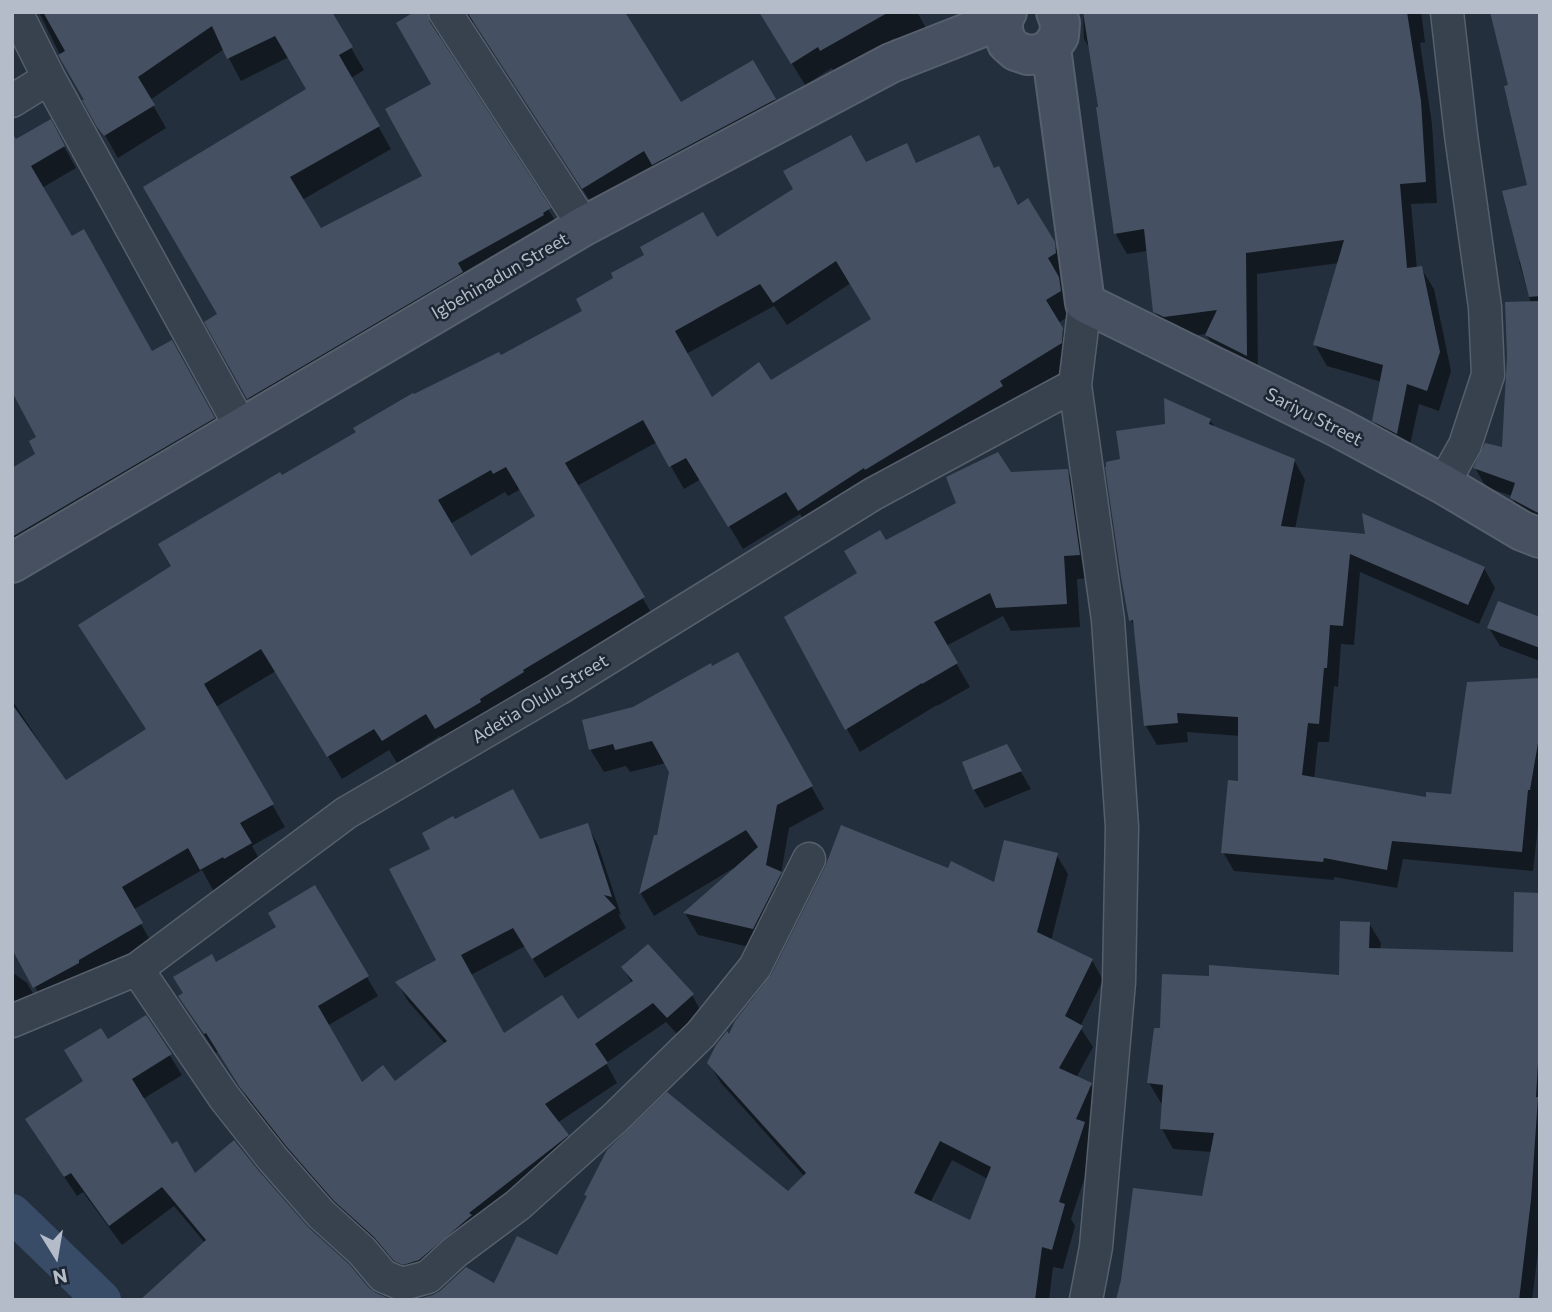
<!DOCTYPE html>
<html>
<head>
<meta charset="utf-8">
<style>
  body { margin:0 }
  #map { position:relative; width:1552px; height:1312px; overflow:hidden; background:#242f3e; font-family:Commissioner,sans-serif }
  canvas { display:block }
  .frame { position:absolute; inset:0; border:14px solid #b4bcc9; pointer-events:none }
  .north { position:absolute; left:21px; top:1221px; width:70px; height:70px; -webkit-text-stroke:5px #1d2633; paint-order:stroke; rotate:169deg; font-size:19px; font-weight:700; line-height:28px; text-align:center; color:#b4bcc9 }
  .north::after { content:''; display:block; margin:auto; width:24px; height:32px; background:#b4bcc9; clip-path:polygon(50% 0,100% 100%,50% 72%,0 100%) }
</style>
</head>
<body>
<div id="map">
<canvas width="1552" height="1312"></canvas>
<div class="frame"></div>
<div class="north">N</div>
</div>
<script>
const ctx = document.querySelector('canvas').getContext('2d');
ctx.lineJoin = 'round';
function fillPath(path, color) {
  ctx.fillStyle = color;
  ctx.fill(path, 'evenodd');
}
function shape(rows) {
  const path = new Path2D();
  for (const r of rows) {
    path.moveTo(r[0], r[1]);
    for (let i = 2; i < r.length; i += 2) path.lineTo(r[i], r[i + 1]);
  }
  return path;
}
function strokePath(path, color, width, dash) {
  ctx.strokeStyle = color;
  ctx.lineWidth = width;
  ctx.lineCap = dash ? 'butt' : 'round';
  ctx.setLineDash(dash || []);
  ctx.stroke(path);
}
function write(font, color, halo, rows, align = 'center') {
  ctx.font = font + ' Commissioner,sans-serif';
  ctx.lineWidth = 5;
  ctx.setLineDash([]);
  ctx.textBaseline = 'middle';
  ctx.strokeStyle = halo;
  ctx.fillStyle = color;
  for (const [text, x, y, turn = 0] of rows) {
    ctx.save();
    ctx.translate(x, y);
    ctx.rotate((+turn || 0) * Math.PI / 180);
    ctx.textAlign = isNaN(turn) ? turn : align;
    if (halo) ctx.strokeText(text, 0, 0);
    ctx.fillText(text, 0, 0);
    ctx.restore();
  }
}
fillPath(shape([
  [39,12,330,12,364,70,351,78,391,149,302,200,320,231,424,177,433,85,418,12,431,12,440,28,439,37,440,41,562,231,261,420,206,322,219,315,308,89,289,57,241,81,224,49,150,100,166,128,118,158,67,69],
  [459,12,560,12,680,104,752,63,787,121,596,210,475,24,468,18,461,16],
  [761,12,917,12,931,37,903,52,895,38,834,72,832,68,805,85],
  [1083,12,1421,12,1425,42,1420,43,1432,124,1437,203,1411,204,1417,269,1421,268,1434,289,1451,371,1439,411,1419,404,1408,454,1387,442,1374,421,1382,382,1327,366,1315,345,1339,263,1257,274,1258,376,1219,356,1206,334,1177,338,1168,333,1155,312,1148,251,1127,254,1115,233,1090,49,1084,39],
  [50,121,76,168,42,188,71,238,152,353,184,364,226,440,12,567,12,470,37,454,39,438,12,143],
  [978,138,995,170,1011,191,1019,206,1053,243,1067,267,1068,276,1060,281,1072,302,1073,314,1058,323,1076,353,1074,366,812,533,800,514,743,549,701,479,684,489,657,442,577,486,656,621,450,751,440,736,397,763,389,750,342,779,276,671,216,707,285,827,252,846,264,867,214,892,202,870,133,910,154,947,48,1010,12,946,12,700,66,782,147,730,173,566,282,478,717,239,866,163,906,145,917,165],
  [851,283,873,320,771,382,712,400,686,354,774,306,787,325],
  [521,489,537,517,471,558,450,524,505,492,508,496],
  [1540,192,1540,527,1523,517,1512,498,1512,496,1486,487,1475,468,1504,449,1531,303,1519,262,1522,261],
  [1210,420,1215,428,1294,460,1305,480,1295,529,1484,568,1495,588,1479,624,1360,572,1354,645,1341,644,1338,687,1334,686,1329,742,1318,742,1314,779,1427,799,1452,796,1540,690,1540,809,1533,871,1403,859,1397,888,1334,877,1334,880,1234,871,1223,852,1239,783,1240,736,1187,732,1188,742,1157,745,1146,726,1135,628,1131,620,1122,461],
  [1067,471,1081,494,1092,578,1077,579,1080,627,1011,631,1003,616,946,646,970,687,937,706,937,705,860,752,847,729,859,574,885,543,1010,474],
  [1540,619,1540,661,1500,646,1489,628],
  [737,654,824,809,789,828,781,874,794,896,766,951,698,935,685,913,733,870,732,869,654,916,641,894,655,837,658,837,670,771,666,763,630,772,626,766,604,772,590,749,633,708],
  [1006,747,1031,789,985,808,974,790,964,763],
  [587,825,598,845,621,915,618,914,626,928,545,978,525,946,471,975,504,1036,578,1022,632,983,623,968,692,995,703,1015,679,1036,666,1022,606,1063,617,1083,557,1123,567,1136,578,1155,407,1280,388,1257,347,1220,299,1166,252,1106,219,1051,216,1053,180,997,216,964,279,928,314,887,378,996,327,1026,361,1084,395,1083,445,1044,408,1001,397,982,438,960,540,841],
  [1056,854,1068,874,1051,941,1092,960,1103,980,1080,1027,1093,1047,1076,1078,1091,1085,1102,1105,1090,1133,1096,1143,1071,1219,1075,1226,1063,1269,1053,1267,1049,1300,421,1300,495,1285,558,1257,588,1198,586,1195,789,1193,805,1177,721,1083,709,1063,729,1037,949,870,995,885],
  [952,1160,988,1179,971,1222,930,1203],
  [1369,923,1381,943,1380,950,1514,954,1540,929,1540,1236,1532,1300,1120,1300,1203,1198,1212,1152,1173,1149,1162,1129,1164,1103,1161,1103,1149,1083,1341,977],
  [12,972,27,983,37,1000,12,1015],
  [146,1018,182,1075,143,1099,172,1146,194,1176,307,1229,205,1243,174,1206,122,1245,83,1192,77,1196,39,1139,85,1082,107,1042]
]), '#0007');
strokePath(shape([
  [12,1213,102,1300]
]), '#394c67', 38);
fillPath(shape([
  [43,12,332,12,353,47,339,55,380,126,290,177,321,228,422,176,385,109,431,84,396,23,414,12,427,12,430,22,551,208,543,213,544,215,458,263,463,272,247,399,204,322,217,314,143,187,306,89,275,36,227,59,212,26,138,77,155,105,104,136,97,127,82,100,84,100,58,55,65,51],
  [467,12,625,12,681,102,753,60,776,99,652,165,644,151,582,189],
  [759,12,889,12,820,51,818,47,791,64],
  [1083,12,1407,12,1421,101,1426,182,1400,184,1407,268,1422,266,1440,352,1427,391,1407,384,1397,434,1372,421,1383,365,1313,345,1344,240,1246,253,1247,356,1205,335,1217,310,1164,317,1153,312,1144,229,1114,234,1096,107,1098,107],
  [1490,12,1540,12,1540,296,1529,297,1502,191,1527,185,1504,86,1508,85],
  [51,119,65,146,31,166,72,236,84,229,152,351,172,340,215,418,12,537,12,468,35,454,29,441,36,437,12,392,12,133,16,139],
  [851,135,866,162,907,143,916,163,979,135,994,168,999,166,1018,205,1028,198,1055,242,1056,253,1048,258,1059,277,1061,291,1046,300,1063,328,1062,343,1000,381,1003,386,865,470,864,468,798,511,786,492,728,527,686,458,669,467,643,420,565,463,645,597,523,670,524,672,480,699,481,702,435,729,426,714,382,741,374,729,327,757,261,649,204,684,274,804,240,823,252,843,224,859,223,857,200,870,188,848,122,887,143,923,79,960,79,963,33,988,12,949,12,704,66,780,146,729,78,625,171,566,158,544,280,472,282,475,356,432,353,428,413,393,414,394,499,352,501,355,582,311,576,299,613,278,611,273,644,255,640,247,703,212,717,237,793,189,783,171],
  [836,261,871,319,771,380,759,362,712,397,675,331,760,284,773,303],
  [506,467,535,516,471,556,438,500,491,470,493,474],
  [1540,301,1540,514,1510,498,1515,483,1473,468,1485,443,1502,447,1507,356,1505,302],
  [1164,398,1211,419,1209,424,1295,459,1281,526,1365,534,1362,513,1485,567,1468,605,1350,554,1343,626,1330,625,1327,668,1324,668,1319,724,1308,723,1302,775,1426,797,1426,792,1451,794,1467,682,1540,678,1540,731,1530,790,1528,790,1522,852,1392,841,1387,870,1324,858,1323,862,1221,853,1228,780,1238,781,1238,717,1177,713,1178,723,1144,726,1133,620,1129,621,1121,577,1105,467,1106,467,1106,462,1120,459,1116,431,1165,424],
  [998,452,1011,472,1068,469,1080,555,1064,556,1067,604,996,608,990,593,934,622,958,663,922,684,922,683,845,730,784,617,857,573,844,551,880,530,886,540,956,503,946,477],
  [1498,601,1540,617,1540,648,1487,628],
  [738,652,813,786,777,805,766,865,782,872,753,929,683,913,758,847,746,830,639,894,654,835,657,835,669,772,652,741,615,750,613,744,589,750,582,720,633,707,711,663,712,666],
  [1007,744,1022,771,973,790,962,762],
  [513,789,540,839,588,823,612,897,604,895,616,908,532,959,513,928,461,955,504,1033,562,995,578,1019,633,981,621,967,648,944,694,994,667,1018,653,1003,595,1044,608,1063,545,1104,569,1135,469,1213,472,1215,419,1260,403,1265,394,1261,374,1237,334,1201,286,1146,239,1086,206,1033,204,1034,178,996,183,993,173,977,212,954,216,962,276,927,268,913,315,885,369,976,318,1006,362,1082,383,1065,395,1081,447,1041,395,982,436,960,389,869,430,849,422,833,453,816,455,819],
  [841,825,948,868,951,861,994,882,1004,840,1058,853,1037,932,1093,959,1065,1016,1083,1026,1059,1068,1092,1083,1076,1119,1085,1122,1059,1202,1065,1204,1052,1250,1042,1247,1035,1300,414,1300,433,1295,440,1291,466,1267,494,1283,517,1236,557,1255,587,1196,584,1195,607,1150,667,1092,788,1191,806,1173,707,1063,716,1045,727,1031,729,1034,735,1021,771,975,825,867],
  [940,1141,991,1167,970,1220,914,1193],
  [1514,892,1540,893,1540,1029,1536,1097,1538,1097,1531,1200,1519,1300,1116,1300,1121,1280,1133,1188,1202,1196,1214,1133,1160,1129,1163,1085,1147,1083,1154,1028,1160,1028,1162,974,1209,976,1209,965,1339,975,1340,921,1370,922,1369,948,1513,952],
  [146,1015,172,1054,132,1079,172,1144,177,1141,195,1173,234,1140,258,1170,309,1228,349,1264,369,1288,376,1293,392,1300,140,1300,206,1240,162,1187,109,1226,71,1173,64,1177,25,1119,83,1081,64,1050,101,1028,108,1039]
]), '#455162');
const street = shape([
  [16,12,49,78,241,427],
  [445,12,584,226],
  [12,101,49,78],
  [1085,303,1075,385,1108,620,1122,827,1119,982,1096,1247,1086,1300],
  [1443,484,1465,445,1488,375,1485,307,1461,135,1447,12],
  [137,969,224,1097,272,1158,321,1214,362,1251,383,1276,402,1284,428,1277,455,1252,518,1205,615,1118,701,1034,755,967,809,859],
  [12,1021,137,969,346,813,558,689,873,494,1075,385]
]);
const secondary = shape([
  [1007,12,1003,19,1003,31,1007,43,1016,51,1028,55,1040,54,1051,48,1059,36,1060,23,1056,12],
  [1051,48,1085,303,1339,428,1443,484,1522,531,1540,538],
  [12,563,584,226,891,63,1003,19]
]);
strokePath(street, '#565f6c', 35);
strokePath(secondary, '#565f6c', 42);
strokePath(street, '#38414e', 32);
strokePath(secondary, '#465061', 38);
write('18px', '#b4bcc9', '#1d2633', [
  ["Igbehinadun Street",500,276,-30],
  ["Sariyu Street",1314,417,27],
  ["Adetia Olulu Street",540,699,-31]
]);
</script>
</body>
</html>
